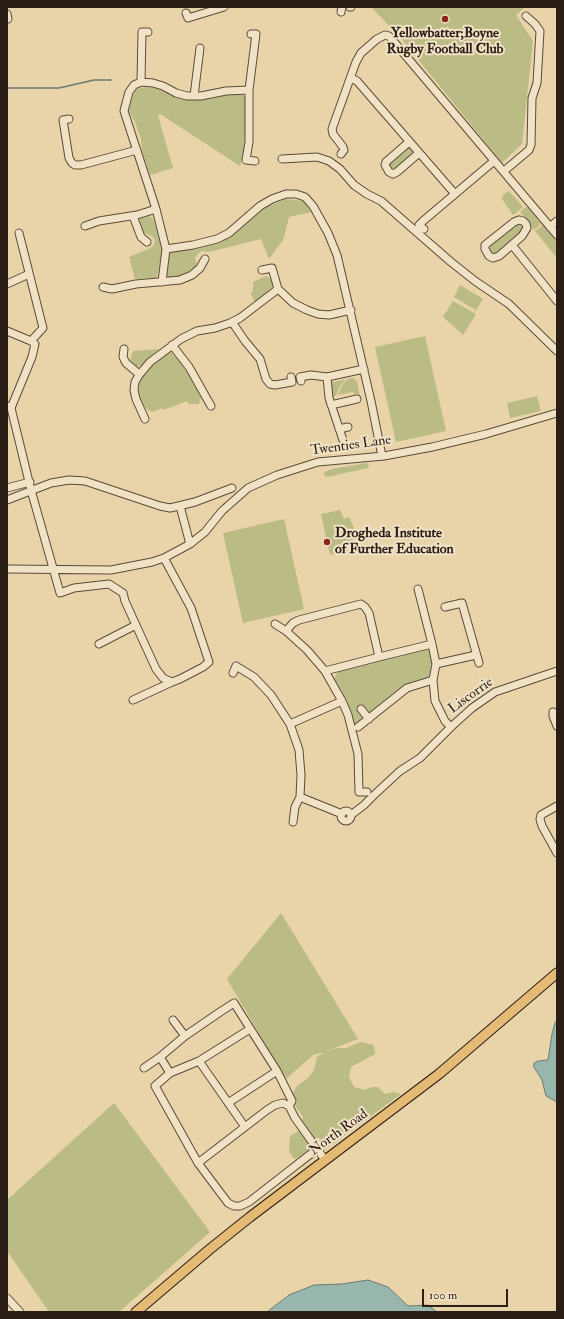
<!DOCTYPE html>
<html>
<head>
<meta charset="utf-8">
<style>
  body { margin:0 }
  #map { position:relative; width:564px; height:1319px; overflow:hidden; background:#e9d3a8; font-family:"IM FELL Double Pica",serif }
  canvas { display:block }
  .frame { position:absolute; inset:0; border:8px solid #2b1e17; pointer-events:none }
  .scale { position:absolute; left:422px; top:1289px; width:86px; height:18px; box-sizing:border-box; border:2px solid #2b1e17; border-top:0; padding-left:5px; font-size:12px; line-height:14px; white-space:nowrap; color:#2b1e17; -webkit-text-stroke:3px #f1e2c6; paint-order:stroke }
</style>
</head>
<body>
<div id="map">
<canvas width="564" height="1319"></canvas>
<div class="frame"></div>
<div class="scale">100 m</div>
</div>
<script>
const ctx = document.querySelector('canvas').getContext('2d');
ctx.lineJoin = 'round';
function fillPath(path, color) {
  ctx.fillStyle = color;
  ctx.fill(path, 'evenodd');
}
function shape(rows) {
  const path = new Path2D();
  for (const r of rows) {
    if (r.length === 3) {
      path.moveTo(r[0] + r[2], r[1]);
      path.arc(r[0], r[1], r[2], 0, 2 * Math.PI);
      continue;
    }
    path.moveTo(r[0], r[1]);
    for (let i = 2; i < r.length; i += 2) path.lineTo(r[i], r[i + 1]);
  }
  return path;
}
function strokePath(path, color, width, dash) {
  ctx.strokeStyle = color;
  ctx.lineWidth = width;
  ctx.lineCap = dash ? 'butt' : 'round';
  ctx.setLineDash(dash || []);
  ctx.stroke(path);
}
function write(font, color, halo, rows, align = 'center') {
  ctx.font = font + ' "IM FELL Double Pica",serif';
  ctx.lineWidth = 4;
  ctx.setLineDash([]);
  ctx.textBaseline = 'middle';
  ctx.strokeStyle = halo;
  ctx.fillStyle = color;
  for (const [text, x, y, turn = 0] of rows) {
    ctx.save();
    ctx.translate(x, y);
    ctx.rotate((+turn || 0) * Math.PI / 180);
    ctx.textAlign = isNaN(turn) ? turn : align;
    if (halo) ctx.strokeText(text, 0, 0);
    ctx.fillText(text, 0, 0);
    ctx.restore();
  }
}
fillPath(shape([
  [371,7,525,7,516,15,533,41,522,144,502,163,399,36],
  [147,87,155,88,177,97,188,100,200,100,229,95,243,95,246,98,245,133,244,151,240,166,160,114,158,116,173,168,150,175,142,150,141,139,135,122,130,114,129,109,135,90,140,88],
  [408,147,412,150,412,155,395,170,391,169,389,166,389,162],
  [509,191,523,207,513,215,502,199,503,195],
  [286,199,303,201,306,204,311,212,289,217,283,240,269,259,261,239,209,252,201,251,196,256,195,259,197,263,195,268,177,277,168,277,166,275,168,256,171,252,220,241,239,230,266,207],
  [526,207,528,208,541,224,534,230,520,212],
  [150,216,153,219,161,244,162,252,158,273,157,277,154,278,135,279,129,257,149,249,153,246,155,242,154,238,150,235,142,232,138,224,140,219],
  [515,224,522,224,524,229,522,232,496,253,493,254,489,252,488,250,488,246],
  [543,225,557,241,557,258,535,231],
  [266,276,272,279,273,286,258,301,255,302,251,294,253,290,253,282],
  [460,285,483,299,476,310,454,297],
  [453,301,476,314,463,335,443,317],
  [425,336,446,431,396,442,375,347],
  [159,349,140,366,135,366,130,360,133,351],
  [168,352,172,353,179,361,191,379,201,398,199,404,189,404,187,401,163,410,162,408,152,412,145,408,139,395,139,382,153,365],
  [352,378,356,380,357,382,361,401,360,401,358,394,354,394,353,392,338,395,343,384,348,379],
  [346,379,339,388,337,394,332,399,330,383],
  [537,396,541,411,510,418,507,403],
  [367,463,369,466,368,468,327,477,324,475,325,472,332,469],
  [340,510,344,519,349,517,358,537,346,543,334,546,336,553,330,555,321,514],
  [284,519,304,609,243,623,223,533],
  [426,648,430,651,432,660,430,676,427,679,412,682,401,688,388,697,373,712,369,713,363,707,358,711,363,719,356,725,342,691,334,679,338,671],
  [281,913,358,1039,326,1051,337,1048,346,1048,361,1042,374,1045,375,1054,351,1067,349,1077,354,1087,364,1090,372,1087,378,1087,385,1094,393,1092,401,1094,273,1188,281,1174,304,1155,294,1159,289,1151,290,1136,300,1130,303,1117,292,1101,292,1094,297,1086,309,1077,314,1070,317,1057,324,1052,313,1055,286,1079,227,979],
  [114,1103,210,1232,119,1312,49,1312,7,1251,7,1200]
]), '#babb85');
const water = shape([
  [557,1020,557,1102,546,1096,542,1080,534,1067,534,1063,538,1061,548,1060,552,1034,555,1023,557,1020],
  [368,1280,388,1287,408,1306,428,1305,437,1312,267,1312,289,1295,314,1285,342,1284,368,1280]
]);
fillPath(water, '#97b7ac');
strokePath(water, '#6c7a70', 1);
strokePath(shape([
  [7,88,59,88,94,80,111,80]
]), '#6c7a70', 1.5);
const minor = shape([
  [350,7,351,7],
  [341,12,342,7],
  [186,13,188,18,224,7],
  [7,14,8,19],
  [251,34,256,34,249,90,249,142,246,160,255,161],
  [351,78,357,81,455,194],
  [141,82,142,32,148,32],
  [194,96,200,48],
  [69,119,63,120,69,158,72,163,75,165,81,165,137,150],
  [409,142,386,162,385,165,389,172,393,174,397,172,419,153],
  [341,154,344,150,343,147,333,134,332,129,356,62,361,53,377,39,385,35,389,36,557,235],
  [282,159,317,157,329,161,340,169,354,185,367,194,381,201,451,262,475,281,509,304,557,351],
  [504,171,529,150,531,145,532,98,537,83,540,31,535,24,526,16],
  [133,216,141,237,147,242],
  [519,220,523,221,526,224,527,228,522,236,499,256,493,258,489,256,485,249,485,245,514,222,519,220],
  [85,226,99,221,137,215,156,209],
  [550,227,557,221],
  [424,229,419,225,423,221,494,161],
  [19,233,43,328,31,341],
  [512,245,557,301],
  [166,249,193,245,217,239,229,233,260,206,272,199,286,194,296,194,305,197,313,206,328,233,337,255,371,401,382,456],
  [262,270,272,268,278,289,293,303,307,310,318,314,329,315,351,310],
  [162,282,166,249,156,209,124,111,129,92,134,85,141,82,153,83,163,86,176,93,187,96,201,96,226,91,249,90],
  [7,284,29,274],
  [103,287,112,289,136,284,180,280,192,275,200,268,205,259],
  [232,322,245,341,260,359,266,379,270,384,275,385,292,382,291,377],
  [7,331,31,341,35,344,32,357,11,408],
  [172,345,189,367,211,406],
  [124,349,123,357,126,363,139,374],
  [327,377,329,398,343,440],
  [301,381,300,377,311,375,327,377,364,369],
  [331,405,357,399],
  [7,406,11,408,31,490,60,593,74,588,109,584,123,593,125,601,156,669,163,678,172,682,180,679,203,667,209,662,191,608,164,558],
  [145,419,136,399,134,390,135,382,139,375,150,362,181,339,197,331,215,328,230,323,240,318,278,289],
  [339,429,348,427],
  [7,488,30,482],
  [7,500,51,483,69,480,85,481,160,506,170,508,195,502,232,488],
  [180,506,190,544],
  [7,569,111,570,152,562,164,558,190,544,205,532,222,511,248,488,277,475,318,462,384,456,432,447,486,434,557,413],
  [418,589,432,644,436,664,433,680,435,701,445,721,451,727,472,708,495,692,557,671],
  [445,607,462,603,479,663],
  [275,624,286,631,307,650,325,671,379,657],
  [286,631,293,623,299,620,361,604,365,607,369,613,379,657,432,644],
  [99,644,136,625],
  [436,664,476,655],
  [233,673,236,666,254,677,271,695,290,724,342,701,325,671],
  [133,700,172,682],
  [342,701,348,715,358,754,359,792,367,792],
  [361,709,369,719],
  [553,712,553,716,557,726],
  [290,724,299,750,301,775,300,797,295,807,293,822],
  [358,727,407,688,433,680],
  [300,797,342,814],
  [557,806,541,815,540,819,542,826,557,853],
  [346,816,5],
  [351,815,364,805,374,795,400,771,420,758,451,727],
  [173,1020,185,1036,220,1012,234,1003,277,1071],
  [160,1057,185,1036],
  [199,1061,250,1029],
  [144,1068,160,1057,170,1073],
  [228,1103,277,1071,292,1101,289,1106],
  [245,1127,199,1061,170,1073,155,1086,198,1163,228,1203,234,1206,240,1206,249,1202,317,1149],
  [198,1163,267,1110,275,1105,283,1103,289,1106,295,1118,325,1160],
  [7,1298,20,1312]
]);
const major = shape([
  [136,1312,210,1249,250,1217,439,1074,557,973]
]);
strokePath(minor, '#5a4b3b', 9);
strokePath(major, '#2b1e17', 11);
strokePath(minor, '#f1e2c6', 7);
strokePath(major, '#e4ba74', 9);
for (const [x, y, r, color] of [
  [445,19,4,"#8f2418"],
  [327,542,4,"#8f2418"]
]) {
  const dot = new Path2D();
  dot.arc(x, y, r, 0, 2 * Math.PI);
  ctx.fillStyle = color;
  ctx.fill(dot);
  strokePath(dot, '#f1e2c6', 1.5);
}
write('bold 14px', '#2b1e17', '#f1e2c6', [
  ["Yellowbatter;Boyne",445,34],
  ["Rugby Football Club",445,50],
  ["Drogheda Institute",335,534,"left"],
  ["of Further Education",335,550,"left"]
]);
write('14px', '#2b1e17', '#f1e2c6', [
  ["Twenties Lane",351,446,-8],
  ["Liscorrie",471,696,-36],
  ["North Road",339,1133,-36]
]);
</script>
</body>
</html>
